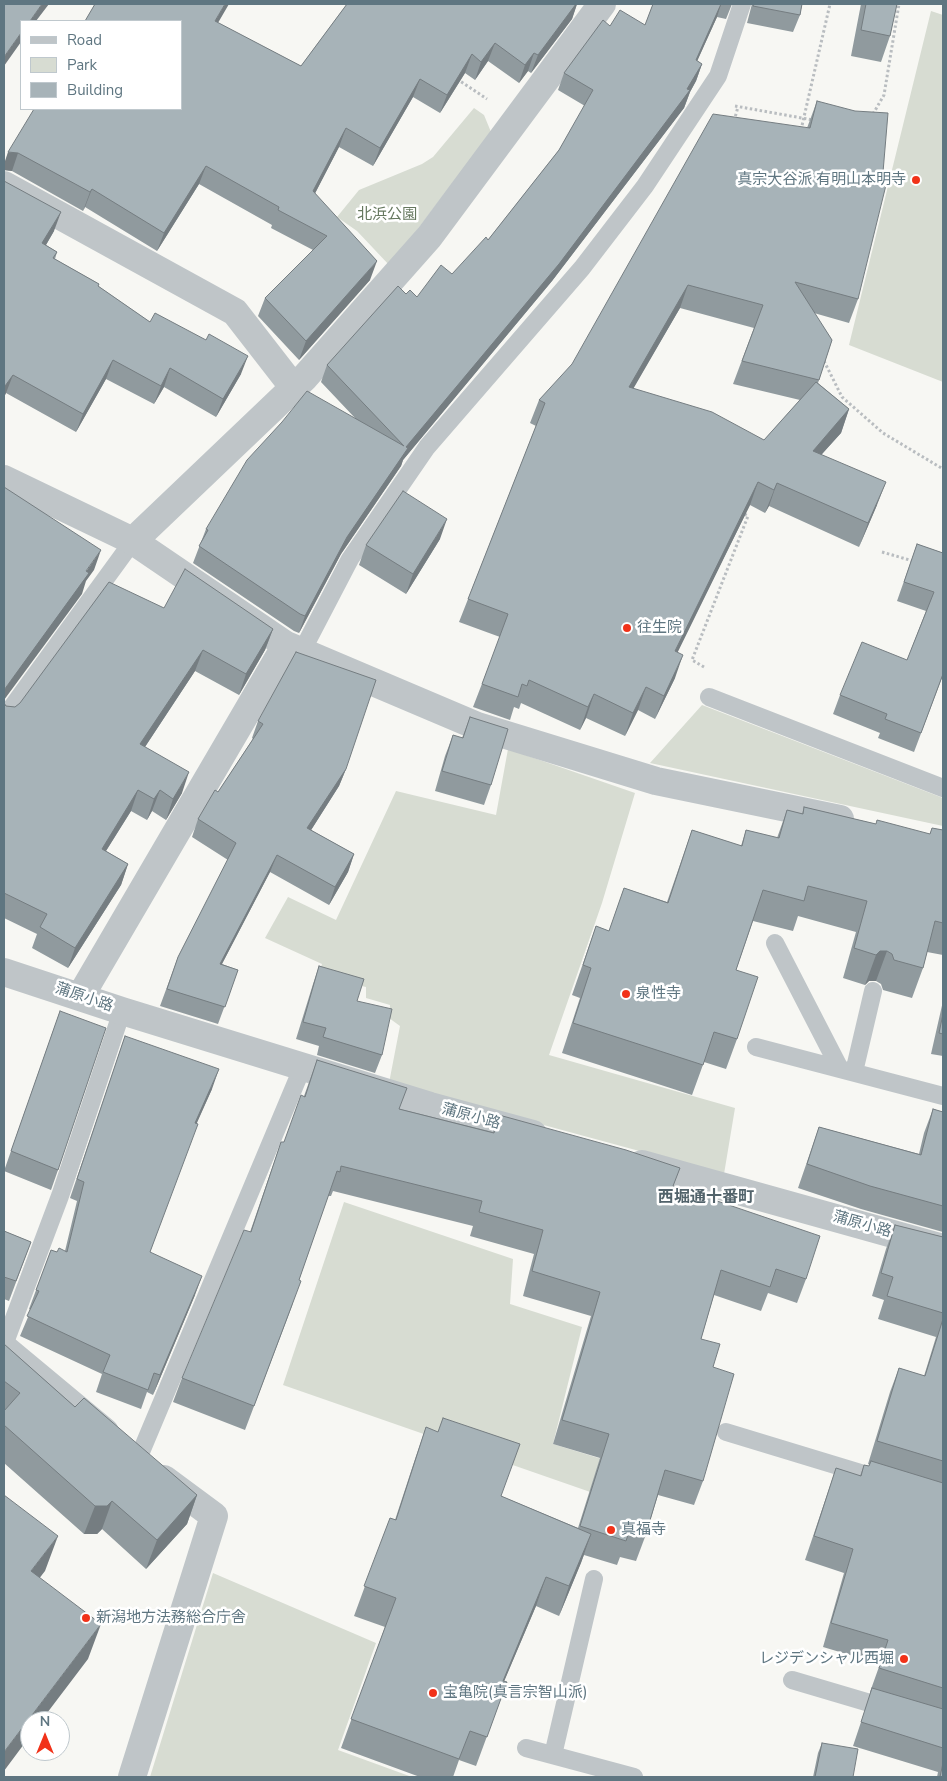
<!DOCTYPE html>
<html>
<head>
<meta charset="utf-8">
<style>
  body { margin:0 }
  #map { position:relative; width:947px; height:1781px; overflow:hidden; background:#f7f7f3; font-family:"Nunito Sans",sans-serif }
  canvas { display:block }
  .frame { position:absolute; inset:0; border:5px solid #5f7681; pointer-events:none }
  .legend { position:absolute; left:20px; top:20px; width:162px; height:90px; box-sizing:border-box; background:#fff; border:1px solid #bfc8cd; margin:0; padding:6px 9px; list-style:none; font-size:15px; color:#5f7681 }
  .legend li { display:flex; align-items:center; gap:10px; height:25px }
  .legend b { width:25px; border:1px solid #bfc8cd }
  .north { position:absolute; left:20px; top:1711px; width:50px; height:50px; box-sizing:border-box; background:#fff; border:1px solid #bfc8cd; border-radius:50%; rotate:0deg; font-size:14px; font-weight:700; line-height:20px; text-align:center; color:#5f7681 }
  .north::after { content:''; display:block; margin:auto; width:18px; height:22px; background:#f13219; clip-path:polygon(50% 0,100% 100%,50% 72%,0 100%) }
</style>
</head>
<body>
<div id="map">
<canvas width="947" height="1781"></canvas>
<div class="frame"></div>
<ul class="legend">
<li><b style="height:6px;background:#bfc5c8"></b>Road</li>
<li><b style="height:14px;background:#d7dcd2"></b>Park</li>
<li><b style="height:14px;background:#a7b3b8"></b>Building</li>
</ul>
<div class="north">N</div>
</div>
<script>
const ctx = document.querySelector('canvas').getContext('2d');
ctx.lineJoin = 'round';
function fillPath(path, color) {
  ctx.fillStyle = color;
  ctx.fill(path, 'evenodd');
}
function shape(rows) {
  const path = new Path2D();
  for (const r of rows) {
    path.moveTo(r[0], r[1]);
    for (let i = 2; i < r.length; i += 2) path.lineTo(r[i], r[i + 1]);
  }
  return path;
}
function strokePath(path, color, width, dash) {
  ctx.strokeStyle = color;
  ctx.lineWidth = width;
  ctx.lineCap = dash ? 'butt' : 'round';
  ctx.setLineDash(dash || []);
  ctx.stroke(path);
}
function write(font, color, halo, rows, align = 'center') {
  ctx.font = font + ' "Nunito Sans","Noto Sans JP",sans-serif';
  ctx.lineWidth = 5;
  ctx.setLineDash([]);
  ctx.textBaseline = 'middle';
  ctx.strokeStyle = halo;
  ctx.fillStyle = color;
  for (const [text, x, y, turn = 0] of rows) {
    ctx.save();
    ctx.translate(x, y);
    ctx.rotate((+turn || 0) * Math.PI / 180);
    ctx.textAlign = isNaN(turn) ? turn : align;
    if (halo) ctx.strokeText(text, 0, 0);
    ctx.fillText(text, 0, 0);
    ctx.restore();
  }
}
fillPath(shape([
  [931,11,943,15,943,382,849,345],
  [474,108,484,115,491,132,390,266,357,231,337,217,359,190,422,164,433,157],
  [702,705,943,798,943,826,650,763],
  [508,749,635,793,602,903,549,1055,735,1108,724,1174,389,1083,400,1026,389,1018,390,1005,366,998,366,987,318,976,322,964,265,938,288,897,336,920,396,791,496,815],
  [344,1202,513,1259,510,1304,582,1327,553,1444,605,1460,596,1494,283,1385],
  [213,1573,376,1643,338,1750,412,1777,150,1777]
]), '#d7dcd2');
strokePath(shape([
  [457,79,487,99],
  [735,106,813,120],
  [873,114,884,95,899,4],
  [734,121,738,107],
  [801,130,830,4],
  [824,361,842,397,883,433,943,469],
  [882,552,913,561],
  [704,667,692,660,748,516,743,513]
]), '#b9bdc0', 3, [2.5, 2.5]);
strokePath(shape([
  [301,653,350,559,427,447,582,268,645,186,718,76,742,4],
  [709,697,943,788],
  [4,718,133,541],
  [775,943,840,1069],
  [756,1047,943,1096],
  [854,1072,873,991],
  [4,1345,60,1196,122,1011],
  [726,1432,884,1480],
  [138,1459,303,1066],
  [792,1680,890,1709],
  [526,1748,634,1777],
  [553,1755,594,1579]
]), '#bfc5c8', 18);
strokePath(shape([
  [4,185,235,312,294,388],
  [4,479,133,541,286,645,477,726,656,781,840,819],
  [133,541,305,377,429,237,602,4],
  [4,972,122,1011,430,1106,533,1134],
  [80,997,286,645],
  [642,1164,943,1248],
  [4,1348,105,1432],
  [132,1777,214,1516,164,1479]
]), '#bfc5c8', 28);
fillPath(shape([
  [95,4,218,23,301,66,347,4,577,4,572,19,531,73,528,71,519,83,488,61,475,80,465,73,440,113,413,97,373,166,339,147,315,193,370,280,299,360,258,316,265,298,313,250,271,228,272,225,199,184,157,251,85,207,83,211,12,171,4,170,4,164],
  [653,4,732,4,726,19,717,17,697,61,702,64,696,81,690,92,684,108,552,281,403,460,401,466,341,554,299,633,294,631,193,563,206,529,355,418,321,382,327,365,406,294,417,297,452,274,488,240,559,150,585,106,558,90,564,73,610,26,645,25],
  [752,4,802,4,800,15,793,32,747,23],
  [861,4,897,4,890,36,881,62,851,56],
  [817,101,858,299,849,323,814,313,832,340,818,383,849,409,841,433,821,455,877,505,859,547,769,506,765,513,750,505,677,652,675,678,655,719,638,710,625,736,586,718,580,730,521,703,519,709,514,707,510,720,473,707,500,637,459,622,536,426,530,423,539,400,807,128],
  [680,308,754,328,733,384,800,400,764,440,633,388],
  [4,181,54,231,46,245,57,252,55,259,99,284,98,286,150,322,241,374,216,417,164,387,154,404,106,379,76,432,6,393,4,397],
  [440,539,406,594,359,565,366,545],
  [917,544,943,553,943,675,914,752,878,738,880,733,833,714,840,695,907,660,926,611,897,601],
  [164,608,273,629,265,650,239,695,195,671,145,747,182,793,166,820,152,811,147,820,131,811,106,851,128,864,121,885,68,968,32,948,37,934,4,918,4,703,6,706,15,707],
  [470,717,491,785,484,805,435,791,445,756,453,735,462,738],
  [258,721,346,769,339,786,311,830,354,854,348,872,329,905,270,872,222,964,238,970,218,1024,160,1006,178,957,228,860,192,837,198,819,218,792,253,739,252,738],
  [804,807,876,824,930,834,932,828,943,830,943,955,927,952,923,968,912,998,883,990,881,984,876,981,869,981,865,985,843,978,856,932,798,916,793,931,753,921,736,970,737,1039,726,1069,704,1062,692,1095,562,1053,580,998,572,995,596,926,609,931,624,888,667,902,692,830,741,846,746,830,777,838,787,810,802,814],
  [319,966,357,1001,382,1055,375,1073,317,1055,319,1046,296,1039,313,984],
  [943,1001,943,1056,931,1054],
  [60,1011,58,1170,51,1190,4,1171],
  [125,1036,212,1089,196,1124,150,1252,195,1295,153,1395,147,1392,141,1409,96,1392,102,1374,20,1336,31,1310,29,1309,51,1250,57,1252,65,1251,77,1201,70,1198],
  [317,1060,400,1109,493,1132,499,1115,673,1186,806,1279,797,1303,768,1293,761,1311,714,1295,701,1339,713,1367,703,1481,694,1505,658,1495,645,1537,636,1561,620,1557,617,1565,584,1555,559,1616,536,1606,504,1681,507,1682,476,1766,459,1760,453,1777,420,1777,341,1748,385,1627,354,1616,390,1518,395,1520,416,1456,426,1427,501,1496,578,1528,600,1458,553,1444,591,1316,523,1296,534,1254,470,1236,473,1226,333,1191,331,1196,328,1196,299,1280,292,1306,245,1430,173,1402,182,1378,250,1232,281,1142,284,1142,304,1096],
  [933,1109,943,1112,943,1232,861,1209,798,1188,819,1127,919,1154,924,1133],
  [895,1225,943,1237,943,1777,937,1777,938,1772,853,1746,871,1692,870,1692,880,1664,823,1647,844,1573,805,1560,836,1468,860,1476,864,1465,869,1466,870,1465,868,1464,890,1392,899,1368,924,1376,936,1337,878,1319,884,1300,872,1296,886,1249],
  [4,1231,31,1242,9,1301,4,1299],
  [4,1344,75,1407,197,1495,187,1524,146,1569,102,1529,97,1534,84,1534,4,1463],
  [822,1743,853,1777,813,1777,818,1753]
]), '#909a9e');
fillPath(shape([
  [42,4,49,4,36,21,30,21],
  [225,4,229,4,208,40,215,21],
  [576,4,577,4,572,19,531,73,538,55],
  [721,4,717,17,690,77,696,60],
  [21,33,21,42,4,66,4,57],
  [495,43,488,61,475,80,481,62],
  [534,53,528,71,519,83,525,65],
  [472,54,465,73,440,113,447,95],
  [702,64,696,81,690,92,684,108,552,281,403,460,401,466,341,554,299,633,305,616,347,537,406,447,687,89],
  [420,79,413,97,373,166,380,148],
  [346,128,339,147,307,209,313,191],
  [8,152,18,153,12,171,4,170,4,164],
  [206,166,199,184,157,251,164,233],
  [92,189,85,207,83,211,90,192],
  [61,212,54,231,36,262,42,243],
  [377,261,370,280,299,360,306,341],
  [688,285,680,308,621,410,629,387],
  [248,356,241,374,216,417,223,399],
  [113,360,106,379,76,432,83,414],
  [170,368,164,387,154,404,161,386],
  [13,375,6,393,4,397,4,389,5,386],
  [849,409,841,433,804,474,813,451],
  [758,482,750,505,667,674,675,651],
  [886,482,877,505,859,547,868,523],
  [777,483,769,506,765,513,774,490],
  [447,519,440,539,406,594,413,574],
  [101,550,94,570,86,581,82,594,4,700,4,690],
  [273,629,265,650,239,695,246,674],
  [203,650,195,671,133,765,140,744],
  [683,655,675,678,655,719,664,696],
  [646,687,638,710,625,736,633,713],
  [594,694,586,718,580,730,588,707],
  [346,769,339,786,301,846,307,828],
  [189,772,182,793,166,820,173,799],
  [138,790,131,811,94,870,102,849],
  [160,790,152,811,147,820,154,799],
  [354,854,348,872,329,905,335,887],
  [277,855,270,872,213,981,220,964],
  [128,864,121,885,68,968,75,948],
  [880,951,887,951,876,981,869,981,865,985,876,955],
  [219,1069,212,1089,188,1143,195,1123],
  [202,1276,195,1295,153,1395,160,1375],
  [197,1495,187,1524,146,1569,157,1540],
  [112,1501,102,1529,97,1534,84,1534,95,1506],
  [591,1534,581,1563,559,1616,569,1586],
  [58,1536,45,1571,18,1606,31,1571],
  [546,1577,536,1606,492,1710,503,1681],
  [101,1624,88,1659,41,1721,30,1721,30,1736,4,1771,4,1752]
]), '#757d81');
const building = shape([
  [4,4,42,4,30,21,21,21,21,33,4,57,4,4],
  [95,4,225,4,215,21,301,66,347,4,576,4,538,55,534,53,525,65,495,43,481,62,472,54,447,95,420,79,380,148,346,128,313,191,377,261,306,341,265,298,327,236,278,210,279,207,206,166,164,233,92,189,90,192,18,153,8,152,34,109,181,109,181,21,85,21,95,4],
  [653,4,721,4,696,60,702,64,687,89,690,90,559,264,406,447,408,448,347,537,305,616,300,614,199,546,208,530,206,529,247,460,282,422,307,391,404,446,327,365,398,286,406,294,410,290,417,297,441,265,452,274,486,237,488,240,559,150,593,90,564,73,603,20,610,26,620,10,645,25,653,4],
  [754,4,802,4,800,15,753,6,754,4],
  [866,4,897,4,890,36,861,30,866,4],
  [817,101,855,111,888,113,882,184,886,185,858,299,795,282,832,340,819,380,742,361,763,305,688,285,629,387,712,412,764,440,816,382,849,409,813,451,886,482,868,523,777,483,774,490,758,482,675,651,683,655,664,696,646,687,633,713,594,694,588,707,529,680,527,686,522,684,518,697,482,684,508,614,468,599,545,403,539,400,572,364,713,114,810,128,817,101],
  [4,181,61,212,42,243,57,252,53,258,99,284,98,286,150,322,155,313,206,340,209,334,248,356,223,399,170,368,161,386,113,360,83,414,13,375,5,386,4,386,4,181],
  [4,487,101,550,86,571,89,573,4,690,4,487],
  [403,491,447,519,413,574,366,545,403,491],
  [917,544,943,553,943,674,921,733,885,719,887,714,840,695,862,642,907,660,934,592,904,582,917,544],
  [185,569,273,629,246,674,203,650,140,744,189,772,173,799,160,790,154,799,138,790,102,849,128,864,75,948,40,927,47,914,4,893,4,703,6,706,15,707,20,703,109,582,164,608,185,569],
  [296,652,376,680,346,769,307,828,354,854,335,887,277,855,220,964,238,970,225,1007,167,989,178,957,236,843,198,819,215,790,218,792,263,724,258,721,296,652],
  [470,717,508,729,491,785,442,771,453,735,463,738,470,717],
  [804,807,876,824,877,820,930,834,932,828,943,830,943,923,935,921,923,968,894,960,892,954,887,951,880,951,876,955,854,948,867,901,808,886,804,901,763,890,736,970,758,977,737,1039,714,1032,703,1065,573,1023,591,968,583,965,596,926,609,931,624,888,668,903,692,830,742,846,746,830,779,838,787,810,803,814,804,807],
  [319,966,364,979,357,1001,392,1009,382,1055,323,1037,326,1028,303,1022,319,966],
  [60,1011,106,1028,58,1170,11,1151,60,1011],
  [943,1014,943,1034,939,1033,943,1014],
  [125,1036,219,1069,195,1123,198,1124,150,1252,202,1276,160,1375,154,1373,148,1390,103,1372,110,1355,27,1316,39,1291,36,1290,51,1250,57,1252,59,1248,67,1252,84,1182,77,1179,125,1036],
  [317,1060,407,1088,399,1109,494,1133,499,1115,626,1150,680,1168,673,1186,820,1236,806,1279,776,1269,770,1287,721,1270,701,1339,720,1344,713,1367,734,1374,703,1481,665,1470,645,1537,629,1532,626,1541,580,1526,609,1434,562,1420,600,1292,532,1271,543,1230,479,1212,482,1201,341,1166,340,1172,337,1171,299,1280,301,1281,254,1406,182,1378,244,1230,251,1232,281,1142,284,1142,301,1095,305,1097,317,1060],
  [933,1109,943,1112,943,1206,870,1186,807,1164,819,1127,921,1155,933,1109],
  [895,1225,943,1237,943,1313,887,1296,893,1277,881,1273,895,1225],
  [4,1231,31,1242,16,1281,4,1277,4,1231],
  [943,1319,943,1461,877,1441,899,1368,925,1376,943,1319],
  [4,1344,75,1407,84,1398,197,1495,157,1540,112,1501,107,1506,95,1506,4,1425,4,1411,20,1393,4,1381,4,1344],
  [443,1418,520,1444,501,1496,591,1534,569,1586,546,1577,503,1681,507,1682,487,1737,470,1731,459,1759,351,1719,396,1598,364,1586,390,1518,396,1520,426,1427,438,1432,443,1418],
  [871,1461,943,1483,943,1688,879,1668,888,1640,831,1623,853,1549,814,1536,836,1468,861,1476,864,1465,869,1466,871,1461],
  [4,1495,58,1536,31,1571,101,1624,4,1752,4,1495],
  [872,1688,943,1709,943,1748,861,1722,872,1688],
  [822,1743,858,1749,853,1777,815,1777,822,1743],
  [943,1763,943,1777,940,1777,943,1763]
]);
fillPath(building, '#a7b3b8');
strokePath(building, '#757d81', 1);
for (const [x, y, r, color] of [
  [916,180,5,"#f13219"],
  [627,628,5,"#f13219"],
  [626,994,5,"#f13219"],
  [611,1530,5,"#f13219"],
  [86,1618,5,"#f13219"],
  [904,1659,5,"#f13219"],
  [433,1693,5,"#f13219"]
]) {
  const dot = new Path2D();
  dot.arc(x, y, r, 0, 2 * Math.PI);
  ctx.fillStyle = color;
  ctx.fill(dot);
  strokePath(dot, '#fff', 2);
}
write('15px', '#5f7681', '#fff', [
  ["真宗大谷派 有明山本明寺",906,180,"right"],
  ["往生院",637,628],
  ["泉性寺",636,994],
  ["真福寺",621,1530],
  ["新潟地方法務総合庁舎",96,1618],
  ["レジデンシャル西堀",894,1659,"right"],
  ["宝亀院(真言宗智山派)",443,1693]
], 'left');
write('15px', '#66785f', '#fff', [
  ["北浜公園",387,215]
]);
write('15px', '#5f7681', '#fff', [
  ["蒲原小路",84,998,19],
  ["蒲原小路",471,1117,15],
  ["蒲原小路",862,1225,16]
]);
write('bold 16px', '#52636b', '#fff', [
  ["西堀通十番町",706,1198]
]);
</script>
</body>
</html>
